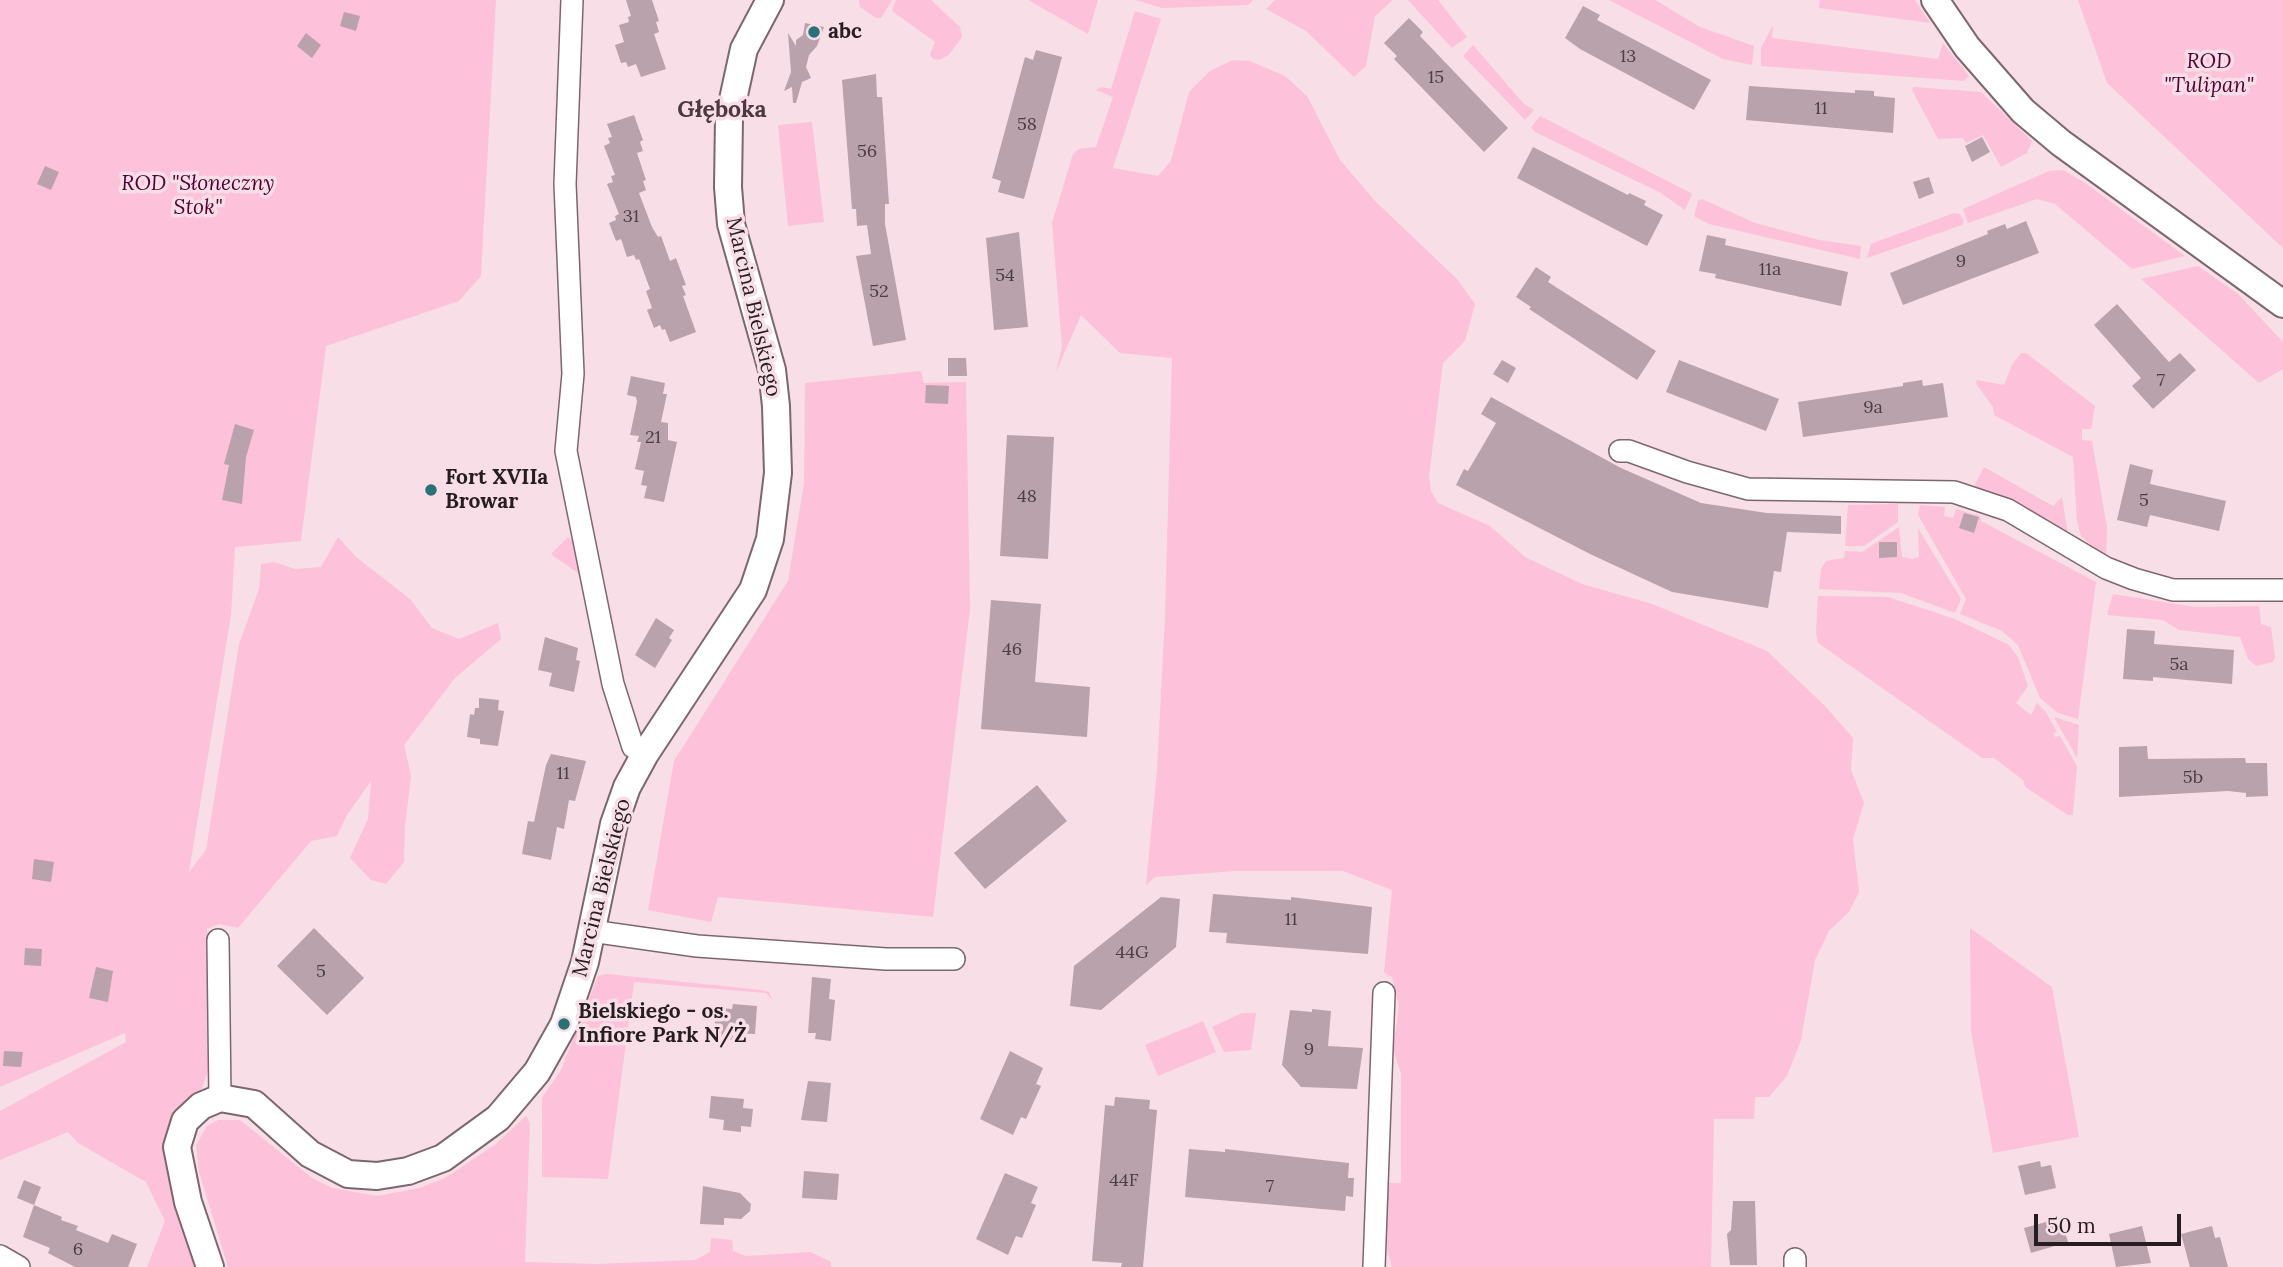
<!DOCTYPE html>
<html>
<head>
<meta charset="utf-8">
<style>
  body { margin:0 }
  #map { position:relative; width:2283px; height:1267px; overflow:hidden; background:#f7dee7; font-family:Lora,serif }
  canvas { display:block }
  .scale { position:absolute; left:2034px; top:1214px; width:147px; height:32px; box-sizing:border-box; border:4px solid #261d21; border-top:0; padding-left:9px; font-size:21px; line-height:24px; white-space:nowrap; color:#261d21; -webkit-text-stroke:5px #f7dee7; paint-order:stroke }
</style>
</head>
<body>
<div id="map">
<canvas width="2283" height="1267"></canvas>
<div class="scale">50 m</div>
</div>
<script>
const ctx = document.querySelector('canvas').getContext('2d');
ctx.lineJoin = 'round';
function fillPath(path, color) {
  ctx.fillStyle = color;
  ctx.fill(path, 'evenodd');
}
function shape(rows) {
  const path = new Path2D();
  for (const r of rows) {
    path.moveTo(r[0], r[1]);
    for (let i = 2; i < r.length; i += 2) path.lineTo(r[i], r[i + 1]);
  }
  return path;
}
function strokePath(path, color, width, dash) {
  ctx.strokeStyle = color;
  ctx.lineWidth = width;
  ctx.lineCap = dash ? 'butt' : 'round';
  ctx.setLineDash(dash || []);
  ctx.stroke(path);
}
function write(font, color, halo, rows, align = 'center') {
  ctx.font = font + ' Lora,serif';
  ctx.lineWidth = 7;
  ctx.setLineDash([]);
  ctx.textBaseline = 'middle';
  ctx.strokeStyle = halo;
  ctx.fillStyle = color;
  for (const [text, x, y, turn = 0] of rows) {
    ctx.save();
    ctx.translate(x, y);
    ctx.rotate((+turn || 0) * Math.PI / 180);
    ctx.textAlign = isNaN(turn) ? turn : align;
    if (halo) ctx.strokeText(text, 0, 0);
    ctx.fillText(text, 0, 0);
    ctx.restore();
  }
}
fillPath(shape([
  [0,0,496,0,481,276,459,301,326,346,301,541,235,547,231,615,189,872,206,850,239,644,259,589,261,564,274,562,295,569,321,567,338,537,356,557,410,599,432,628,459,639,498,623,501,639,455,678,404,745,411,776,405,826,404,862,386,884,371,880,350,858,368,819,371,781,347,815,337,836,311,841,238,928,219,924,207,929,210,1065,202,1088,177,1110,165,1138,164,1160,196,1267,147,1267,165,1221,146,1182,78,1143,68,1132,0,1160,0,1111,126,1042,125,1033,0,1087],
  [859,0,892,0,881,18,876,18,860,7],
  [896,0,931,0,960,27,962,37,949,55,939,60,933,59,930,54,935,42,892,11],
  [1028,0,1098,0,1088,34],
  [1136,0,1253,0,1248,5,1162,8],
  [1275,0,1393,0,1375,16,1366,66,1354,77,1306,31,1266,9],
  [1408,0,1438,0,1467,37,1452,48],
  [1609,0,1655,0,1700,27,1754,46,1752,65,1723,59],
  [1820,0,1915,0,1930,23,1819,8],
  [2078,0,2283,0,2283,248,2107,83],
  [1135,11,1161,19,1113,168,1158,176,1171,161,1189,92,1210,71,1233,60,1250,61,1285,76,1307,96,1340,160,1375,201,1458,280,1475,304,1465,341,1443,363,1429,477,1431,491,1438,503,1490,526,1525,557,1582,584,1652,604,1767,651,1825,706,1853,738,1851,770,1864,803,1853,839,1859,892,1849,912,1829,931,1815,960,1801,1040,1787,1076,1769,1097,1755,1097,1754,1119,1714,1119,1711,1267,1392,1267,1383,1235,1387,1183,1401,1183,1401,1073,1393,1050,1399,1006,1392,977,1384,973,1392,890,1343,871,1235,871,1155,877,1146,885,1157,770,1165,617,1172,358,1120,353,1081,315,1056,372,1062,347,1052,223,1073,154,1079,149,1096,147,1113,97,1096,90,1101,87,1111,89],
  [1773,25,1772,38,1938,59,1943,43,1969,76,1964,81,1761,66,1761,48],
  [1473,45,1524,104,1534,110,1525,120,1463,56],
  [1914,87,1981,92,2032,141,2027,153,2001,167,1983,135,1966,143,1963,138,1938,139,1912,90],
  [1540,116,1689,192,1692,194,1685,210,1661,193,1535,132,1531,127],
  [812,122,824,222,788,226,778,125],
  [2063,170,2085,183,2185,256,2132,269,2055,204,2037,199,1968,223,1963,209,2049,171],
  [1702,199,1755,223,1819,240,1861,246,1860,259,1709,224,1694,216,1698,201],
  [1954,213,1960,214,1964,222,1962,225,1867,258,1871,244],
  [2198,266,2238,294,2283,342,2283,369,2259,383,2141,279],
  [2021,353,2026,353,2095,406,2091,429,2082,429,2082,440,2092,441,2107,527,2106,559,2081,536,2077,521,2073,457,1994,415,1993,407,1976,384,1977,380,2004,385,2012,365],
  [921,371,924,383,966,382,970,609,933,917,718,897,711,922,648,910,674,761,788,581,804,483,805,383],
  [1984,467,2053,506,2062,497,2068,534,1976,490,1975,484],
  [1898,504,1898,522,1864,546,1845,546,1848,505],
  [1920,505,1945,507,1944,516,1953,518,1956,509,1980,516,1981,521,2096,582,2078,719,2058,713,2040,698,2018,645,2002,631,1960,614,1966,599,1918,515],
  [1899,527,1902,557,1911,559,1919,557,1918,528,1961,599,1955,613,1901,593,1819,589,1821,569,1826,561,1844,558,1845,551,1862,552],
  [568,537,574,542,582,576,551,554],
  [2113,594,2195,607,2259,606,2261,624,2271,627,2275,657,2273,662,2256,666,2248,659,2240,637,2179,630,2163,620,2107,615],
  [1818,596,1888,597,1955,619,2009,645,2018,657,2028,686,2016,703,2031,715,2037,703,2046,712,2057,732,2053,733,2055,737,2060,736,2077,766,2073,815,2068,815,2025,787,2023,780,1994,758,1982,758,1818,643,1816,633],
  [2054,717,2079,725,2077,758],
  [1970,928,2052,987,2079,1137,1993,1153,1971,1032],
  [607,974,761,990,769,992,772,1000,766,993,634,982,608,1179,542,1177,542,1098,561,1070,598,976],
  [1242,1013,1256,1013,1251,1050,1224,1052,1212,1027],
  [1203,1021,1216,1052,1158,1076,1145,1045],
  [526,1116,530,1123,525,1262,597,1264,695,1260,710,1252,711,1238,732,1240,733,1251,746,1256,811,1252,831,1262,831,1267,228,1267,199,1172,196,1145,207,1126,218,1120,240,1120,312,1178,332,1188,377,1196,419,1188,445,1178,496,1144]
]), '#fdc1d9');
fillPath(shape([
  [626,0,652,0,659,21,656,22,659,32,654,34,666,69,641,77,636,64,628,67,626,62,621,63,615,45,624,42,619,25,629,22,628,17,631,16],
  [1583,6,1600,15,1597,20,1711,80,1694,110,1580,49,1565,38],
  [344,12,360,16,356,31,340,26],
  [1409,18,1423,32,1420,36,1508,128,1484,152,1394,59,1397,56,1384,43],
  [805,23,824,27,817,46,809,55,806,67,811,78,802,82,796,103,793,103,792,87,784,91,791,72,788,33,796,46,796,40,803,35],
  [306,33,321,45,312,58,297,46],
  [1036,50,1062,57,1024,199,998,192,1001,181,992,178,1025,57,1033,60],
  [876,74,877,97,882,97,889,204,885,204,885,224,906,340,873,346,856,256,871,254,867,225,857,226,856,209,852,209,842,80],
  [1749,86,1855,93,1855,90,1874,91,1874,96,1895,98,1893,133,1746,120],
  [634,115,643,140,640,142,643,151,637,153,646,180,643,181,646,190,639,193,652,227,658,237,661,236,670,261,676,258,686,285,682,286,686,295,683,296,696,332,670,342,665,329,662,330,660,325,654,328,647,310,652,308,646,291,650,289,639,259,636,260,634,255,627,257,621,239,616,241,609,223,616,220,615,216,619,214,607,184,613,182,611,176,615,175,604,146,610,143,608,138,612,137,607,124],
  [1982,137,1990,152,1972,162,1965,146],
  [1533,147,1628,195,1629,193,1646,201,1644,205,1663,215,1647,246,1517,178],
  [45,166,59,172,51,190,37,184],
  [1929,177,1934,193,1919,199,1913,182],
  [2026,221,2039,253,1903,305,1890,273,1988,234,1987,231,2005,224,2007,229],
  [1019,232,1028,327,994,330,986,238],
  [1707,235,1726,239,1725,245,1848,272,1841,306,1715,278,1716,274,1699,271],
  [1536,267,1551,277,1548,282,1656,351,1637,380,1529,309,1531,307,1516,297],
  [2117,304,2169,362,2180,353,2196,370,2153,409,2132,386,2141,378,2094,325],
  [948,358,966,358,967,376,948,376],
  [1502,360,1516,368,1508,383,1493,374],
  [1679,360,1779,399,1766,431,1666,392],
  [631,376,665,383,663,394,667,394,661,422,668,423,668,440,677,442,664,502,644,498,647,486,641,485,644,471,635,469,641,442,637,442,639,436,630,435,637,402,636,397,627,395],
  [1922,380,1923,386,1943,383,1948,417,1803,437,1798,402,1903,386,1903,383],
  [926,385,949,386,948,404,925,403],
  [1491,397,1621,468,1701,503,1767,513,1841,516,1841,534,1787,532,1781,572,1774,571,1768,608,1672,592,1590,554,1456,485,1464,469,1468,471,1496,423,1481,414],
  [235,424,254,430,246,457,242,504,222,500,229,465,224,464],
  [1007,435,1054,437,1048,559,1000,556],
  [2130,464,2153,470,2150,484,2226,501,2219,531,2150,515,2147,527,2117,520],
  [1964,513,1979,517,1974,533,1959,528],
  [1879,542,1897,542,1897,557,1879,558],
  [991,600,1041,604,1035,682,1090,687,1087,737,981,729],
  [656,618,674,630,669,638,672,640,655,668,635,655],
  [2127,629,2155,631,2154,644,2234,650,2232,684,2153,677,2153,681,2123,679],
  [545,637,578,648,576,660,580,661,574,692,549,686,552,673,538,670],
  [479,698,499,700,498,710,504,711,498,746,480,744,480,739,467,737,470,714,474,715,475,708,479,708],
  [2147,746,2148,759,2245,758,2246,763,2267,763,2268,796,2246,797,2246,793,2228,791,2119,797,2119,747],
  [551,754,586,761,575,801,569,800,564,829,557,827,551,860,522,854,528,821,534,822,546,765],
  [1037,785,1067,821,985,889,954,853],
  [34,859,54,862,51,882,32,879],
  [1213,894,1291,900,1291,897,1372,907,1368,954,1226,943,1227,933,1209,932],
  [1161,897,1180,899,1176,947,1101,1010,1070,1006,1074,966],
  [314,928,364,978,327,1015,277,966],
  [25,948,42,949,41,966,24,965],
  [96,967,113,971,108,1002,89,998],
  [812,977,831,979,829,999,835,1000,831,1041,815,1039,816,1033,808,1033],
  [733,1004,757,1006,755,1034,733,1033,733,1040,714,1038,715,1020,720,1020,720,1008,732,1009],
  [1312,1009,1331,1011,1328,1046,1363,1048,1357,1089,1301,1087,1282,1065,1290,1010,1312,1012],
  [4,1051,23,1052,21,1067,3,1066],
  [1010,1051,1043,1068,1036,1084,1041,1086,1026,1119,1021,1117,1013,1135,980,1119],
  [808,1081,831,1083,827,1122,801,1120],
  [711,1096,744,1099,743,1108,753,1109,751,1127,741,1126,741,1132,723,1130,724,1120,709,1118],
  [1115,1097,1150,1100,1149,1109,1157,1110,1143,1267,1121,1267,1122,1263,1092,1261,1105,1105,1114,1106],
  [1189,1149,1225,1152,1225,1149,1349,1163,1348,1178,1354,1178,1353,1197,1346,1196,1345,1211,1185,1197],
  [2040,1161,2041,1167,2051,1165,2056,1188,2025,1195,2018,1166],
  [804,1171,839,1174,837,1200,802,1198],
  [1005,1173,1038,1187,1031,1203,1036,1205,1022,1238,1016,1236,1008,1255,976,1239],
  [24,1180,41,1187,34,1205,17,1198],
  [703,1186,740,1193,751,1204,750,1211,741,1219,724,1218,724,1225,700,1224],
  [1733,1201,1755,1201,1757,1265,1730,1265,1727,1234,1731,1230],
  [34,1205,62,1217,61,1220,78,1226,76,1230,108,1243,112,1234,137,1244,128,1267,75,1267,48,1253,50,1248,23,1237],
  [2061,1218,2068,1242,2031,1253,2024,1228],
  [2142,1226,2151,1263,2116,1267,2109,1234],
  [2212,1226,2215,1238,2220,1237,2228,1267,2190,1267,2181,1234]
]), '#baa2ac');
const minor = shape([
  [572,0,565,184,573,374,566,451,613,684,633,747,645,754],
  [1620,451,1629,451,1687,472,1748,489,1954,492,2008,510,2106,568,2134,579,2173,590,2283,590],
  [591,931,697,946,886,959,954,959],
  [218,940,220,1098],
  [0,1256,19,1267],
  [1374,1267,1384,993],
  [1795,1267,1795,1259]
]);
const tertiary = shape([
  [1935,0,1967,47,2023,111,2061,143,2283,304],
  [210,1267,188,1202,177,1147,185,1121,201,1106,220,1098,254,1104,310,1154,348,1174,377,1176,408,1171,443,1158,498,1118,537,1072,564,1024,585,962,614,824,627,787,645,754,753,590,770,539,778,473,776,406,772,370,731,224,728,187,729,118,744,49,770,0]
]);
strokePath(minor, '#7d676f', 24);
strokePath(tertiary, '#7d676f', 30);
strokePath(minor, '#fff', 21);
strokePath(tertiary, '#fff', 26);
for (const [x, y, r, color] of [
  [814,32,7,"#277177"],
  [431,490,7,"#277177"],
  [564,1024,7,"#277177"]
]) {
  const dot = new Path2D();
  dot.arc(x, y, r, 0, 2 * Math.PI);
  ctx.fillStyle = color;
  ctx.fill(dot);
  strokePath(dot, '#f7dee7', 2.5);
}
write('18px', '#4b3e44', null, [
  ["13",1628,57],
  ["15",1436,78],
  ["11",1821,109],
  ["58",1027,125],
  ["56",867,152],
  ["31",631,217],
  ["9",1961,262],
  ["11a",1770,270],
  ["54",1005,276],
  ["52",879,292],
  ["7",2161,381],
  ["9a",1873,408],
  ["21",653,438],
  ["48",1027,497],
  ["5",2144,501],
  ["46",1012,650],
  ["5a",2179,665],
  ["11",563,774],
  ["5b",2193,778],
  ["11",1291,920],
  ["44G",1132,953],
  ["5",321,972],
  ["9",1309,1050],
  ["44F",1124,1181],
  ["7",1270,1187],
  ["6",78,1250]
]);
write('bold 21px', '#261d21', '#f7dee7', [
  ["abc",828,32],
  ["Fort XVIIa",445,478],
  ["Browar",445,502],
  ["Bielskiego - os.",578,1012],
  ["Infiore Park N/Ż",578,1036]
], 'left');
write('italic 21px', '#550032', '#f7dee7', [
  ["ROD",2209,62],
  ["\"Tulipan\"",2209,86],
  ["ROD \"Słoneczny",198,184],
  ["Stok\"",198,208]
]);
write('21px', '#261d21', '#f7dee7', [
  ["Marcina Bielskiego",753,307,77],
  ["Marcina Bielskiego",602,888,-76]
]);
write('bold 23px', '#4c3840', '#f7dee7', [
  ["Głęboka",722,110]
]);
</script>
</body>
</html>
